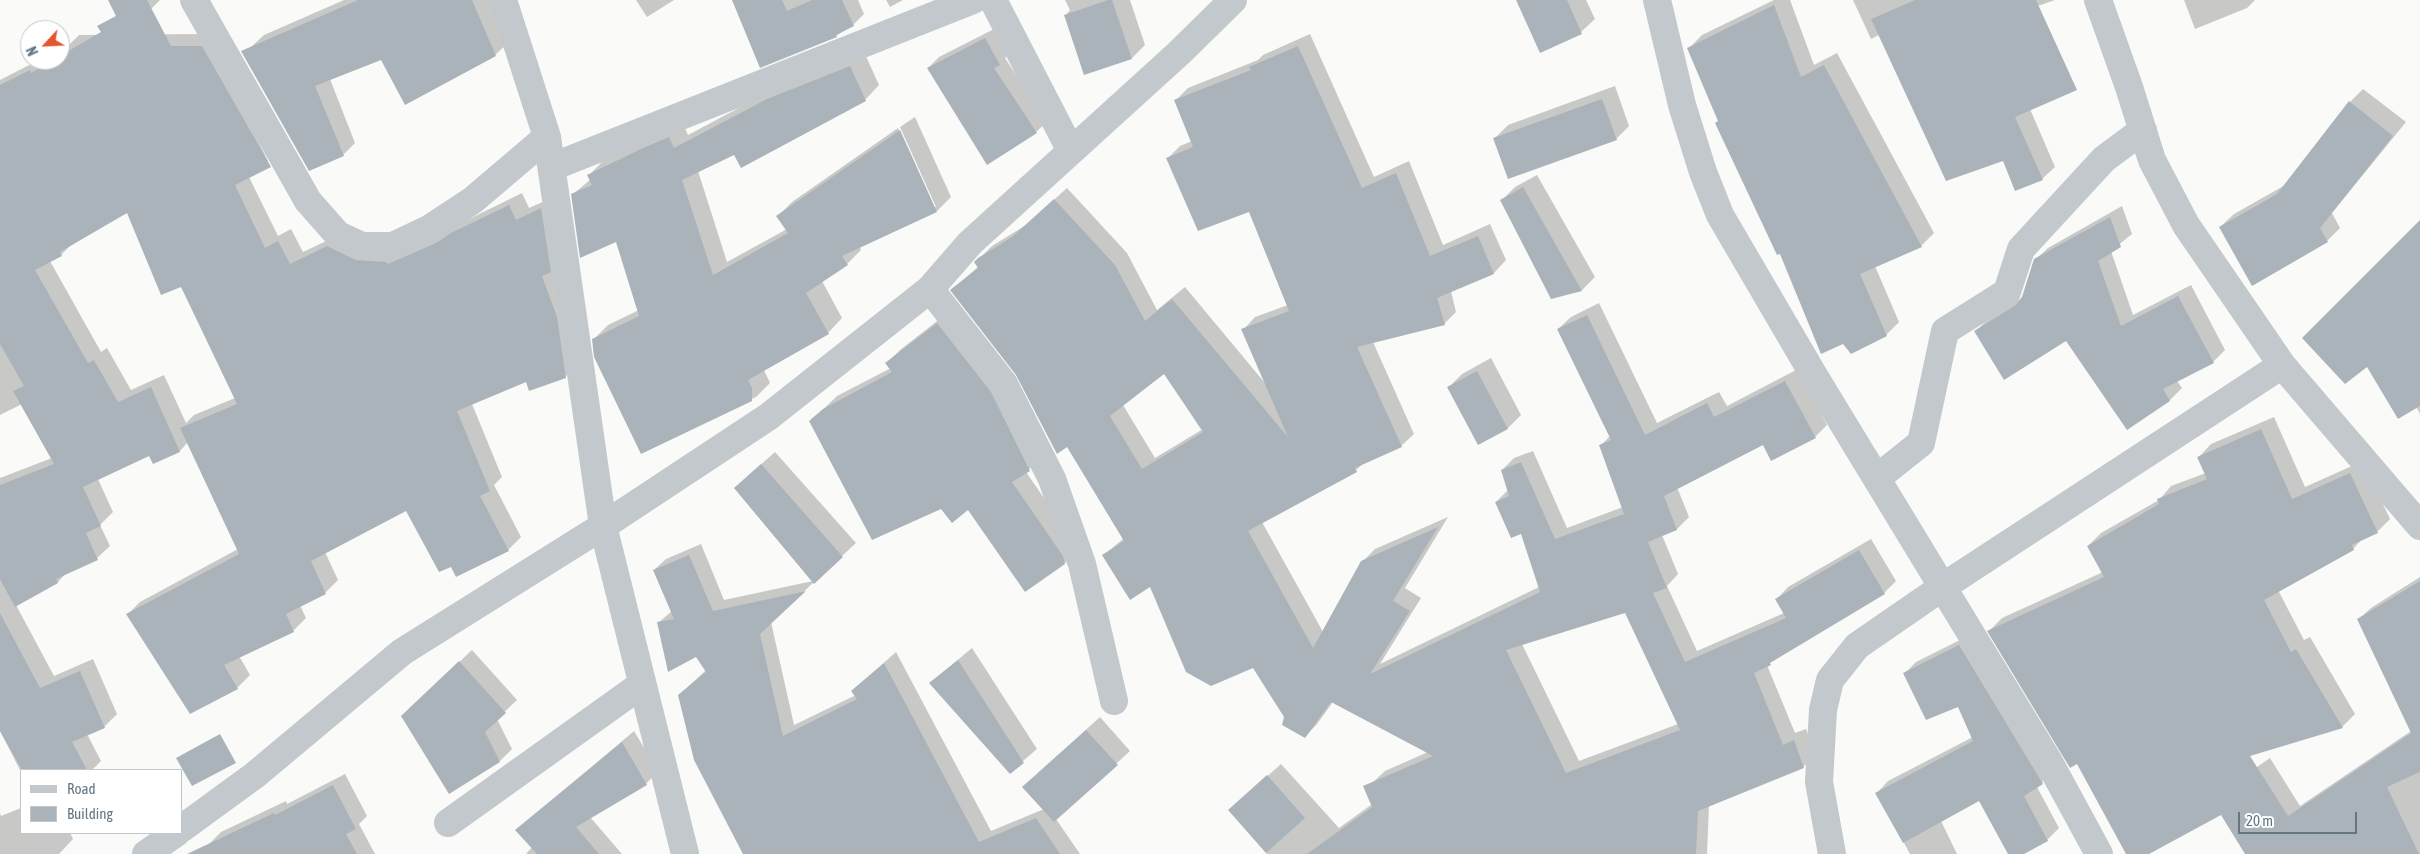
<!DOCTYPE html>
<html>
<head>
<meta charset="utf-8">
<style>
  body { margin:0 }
  #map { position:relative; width:2420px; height:854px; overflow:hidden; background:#fafaf8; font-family:"Asap Condensed",sans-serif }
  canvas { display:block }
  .legend { position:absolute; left:20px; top:769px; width:162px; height:65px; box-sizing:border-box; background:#fff; border:1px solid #c1c8cd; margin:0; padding:6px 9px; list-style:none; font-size:15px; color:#657683 }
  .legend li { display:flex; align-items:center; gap:10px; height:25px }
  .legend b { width:25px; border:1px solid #c1c8cd }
  .north { position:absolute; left:20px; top:20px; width:50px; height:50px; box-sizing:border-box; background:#fff; border:1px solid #c1c8cd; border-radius:50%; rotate:245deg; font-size:14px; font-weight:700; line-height:20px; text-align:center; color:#657683 }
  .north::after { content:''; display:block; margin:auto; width:18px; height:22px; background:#e4572e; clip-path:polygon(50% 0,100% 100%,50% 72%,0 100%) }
  .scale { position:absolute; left:2238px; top:812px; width:119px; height:22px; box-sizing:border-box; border:2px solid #657683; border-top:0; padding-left:6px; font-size:15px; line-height:18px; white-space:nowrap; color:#657683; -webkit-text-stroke:4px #fff; paint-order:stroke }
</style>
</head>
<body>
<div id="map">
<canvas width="2420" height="854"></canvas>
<ul class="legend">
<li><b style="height:6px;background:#c3c8cc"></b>Road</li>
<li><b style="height:14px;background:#aab3b9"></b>Building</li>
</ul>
<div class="north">N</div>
<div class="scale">20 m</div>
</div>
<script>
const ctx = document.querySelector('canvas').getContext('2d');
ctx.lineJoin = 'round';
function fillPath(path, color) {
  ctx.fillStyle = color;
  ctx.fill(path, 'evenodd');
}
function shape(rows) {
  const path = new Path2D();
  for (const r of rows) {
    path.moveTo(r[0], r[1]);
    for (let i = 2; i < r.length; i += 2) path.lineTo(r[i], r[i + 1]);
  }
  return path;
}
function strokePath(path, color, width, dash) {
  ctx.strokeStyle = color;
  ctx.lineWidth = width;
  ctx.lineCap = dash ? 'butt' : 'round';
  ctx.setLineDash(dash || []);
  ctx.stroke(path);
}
fillPath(shape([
  [110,0,160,0,151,9],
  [344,0,490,0,508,43,495,55,382,58,330,79,355,143,343,155,251,47,264,35],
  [636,0,674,0,647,17],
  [765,0,858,0,864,14,853,25,836,36],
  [886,0,903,0,890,7],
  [1065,0,1130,0,1145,45,1132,58,1084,74,1065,16,1070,10],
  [1517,0,1586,0,1595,19,1581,32,1540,51],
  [1774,0,1790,0,1814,65,1837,53,1934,233,1921,246,1875,266,1899,322,1886,335,1780,252,1719,121,1689,48,1702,35],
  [1853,0,1983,0,2055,167,2042,179,2004,159,1879,35,1871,39],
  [2022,0,2055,0,2026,10],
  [2184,0,2255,0,2247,8,2195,29],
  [996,28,1010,54,1005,58,1047,122,1036,132,928,68,939,57],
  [206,34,268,161,249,177,278,236,291,229,303,252,341,234,369,248,465,221,522,193,529,208,554,197,578,364,565,377,527,381,472,404,502,477,494,485,521,537,508,550,451,565,407,509,325,552,338,580,325,593,300,605,306,618,293,631,239,656,250,675,237,688,127,615,140,602,238,549,188,442,180,451,154,463,150,454,98,479,113,512,100,525,110,546,97,558,67,572,58,582,16,605,54,676,93,659,117,714,104,727,87,734,101,761,92,770,21,772,0,731,0,478,52,458,22,404,0,415,0,80,37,61,63,112,89,100,67,47,79,35],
  [128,212,182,286,235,398,194,415,186,423,164,375,131,390,107,348,101,352,50,261,61,255,73,243],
  [1310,34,1374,177,1409,161,1443,245,1490,224,1506,260,1494,273,1451,291,1456,312,1444,324,1373,342,1414,434,1401,446,1364,463,1356,470,1262,522,1323,632,1362,562,1375,549,1448,517,1405,588,1421,598,1380,664,1539,587,1522,532,1496,502,1508,490,1502,470,1514,458,1533,451,1567,528,1623,507,1600,446,1610,436,1558,329,1571,317,1599,303,1657,423,1719,392,1727,406,1798,369,1827,425,1815,437,1763,443,1677,487,1689,517,1677,529,1662,535,1678,574,1667,586,1697,651,1784,613,1776,600,1788,587,1871,539,1896,581,1884,593,1776,657,1767,665,1795,733,1806,729,1816,755,1803,767,1709,805,1707,854,1267,854,1230,810,1281,764,1339,828,1382,797,1372,783,1385,771,1428,752,1333,702,1317,724,1305,737,1285,716,1253,666,1150,585,1104,555,1124,538,1067,446,1017,374,952,290,979,266,976,262,992,246,1026,225,1067,188,1127,253,1157,310,1185,287,1265,383,1243,330,1255,317,1288,305,1250,210,1168,158,1180,146,1192,141,1176,100,1188,88,1258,60,1263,55],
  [1165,372,1203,429,1155,458,1123,405],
  [1626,612,1678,724,1579,761,1522,644],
  [864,52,879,85,865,100,734,153,698,171,727,262,787,229,778,216,792,202,898,128,934,207,936,207,900,127,915,117,951,197,937,211,860,247,861,250,847,264,822,281,842,318,828,333,764,370,770,383,756,397,642,452,593,340,608,325,639,310,616,240,572,195,591,179,589,175,603,161,683,124,688,135,782,85],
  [1615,86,1629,126,1616,139,1495,138,1508,125],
  [2363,89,2406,122,2332,213,2340,228,2327,241,2220,227,2234,214,2287,184,2350,102],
  [1537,175,1595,277,1582,290,1552,297,1502,200,1515,187],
  [2122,206,2132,234,2111,251,2133,315,2191,285,2225,350,2213,362,2177,381,2182,388,2170,400,2127,428,2067,339,1975,332,1987,320,2023,297,2035,260,2048,248],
  [2420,221,2420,414,2416,406],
  [950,311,1042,457,1026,472,1075,543,1078,550,1065,563,968,508,942,507,810,422,837,396,891,368,887,363,900,350],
  [1491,358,1521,415,1508,428,1479,443,1449,387,1462,374],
  [2274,417,2305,487,2363,461,2390,519,2377,532,2364,537,2353,549,2278,590,2304,640,2310,637,2355,714,2342,727,2078,762,1989,631,2002,618,2103,572,2088,546,2101,533,2159,500,2171,486,2206,473,2199,457,2211,444],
  [775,452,856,543,771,622,794,725,856,695,852,691,896,652,991,831,1044,809,1037,774,1100,717,1130,751,1056,819,1080,854,743,854,679,695,706,670,697,656,658,623,672,611,654,570,666,559,701,544,724,600,813,581,749,475],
  [2420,577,2420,703,2359,619,2371,608],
  [1972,634,2054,771,2037,787,2059,828,2047,840,2022,854,2009,854,1979,800,1941,821,1957,854,1910,854,1877,793,1888,781,1973,737,1958,706,1904,674,1916,662],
  [972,648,1037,749,1010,772,930,683],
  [472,650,517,700,497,719,512,749,500,761,449,792,415,704],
  [2420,725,2420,854,2247,854,2225,789,2270,758,2300,806],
  [634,731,658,771,646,784,590,817,622,854,526,854,532,847,517,830],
  [345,774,367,816,359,824,375,854,209,854,209,844,221,832,286,801,287,804],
  [21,808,21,833,70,833,73,839,59,854,0,854,0,813,1,816]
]), '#0003');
fillPath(shape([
  [108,0,147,0,171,46,202,46,271,167,235,185,265,248,278,241,290,264,327,246,356,260,386,262,388,264,436,243,451,233,509,205,516,220,541,208,551,272,542,276,557,317,566,378,529,391,526,382,457,411,490,491,480,496,509,551,456,577,451,567,439,572,406,511,311,561,326,594,286,614,294,632,224,665,238,689,190,714,126,614,239,554,180,428,237,404,181,287,161,295,127,213,60,252,62,256,35,270,88,363,94,360,118,402,151,387,180,452,153,464,149,456,83,487,101,526,86,533,98,560,56,579,58,583,15,607,0,579,0,485,54,464,13,391,24,386,0,344,0,85,30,70,31,73,53,60,60,60,60,56,101,32,97,26,116,16],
  [358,0,472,0,496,56,405,105,381,60,315,86,344,156,309,171,241,51],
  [732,0,782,0,787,11,812,0,842,0,854,26,836,35,837,37,760,68],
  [1108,0,1112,0,1132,59,1084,75,1064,15],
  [1516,0,1567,0,1582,34,1540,53],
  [1915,0,2036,0,2077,90,2015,117,2043,180,2015,191,2003,161,1946,181,1871,19],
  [1774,5,1801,77,1824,65,1922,247,1860,274,1887,336,1851,354,1843,344,1821,354,1780,254,1777,255,1715,123,1718,121,1687,48],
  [985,38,1000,65,994,68,1037,133,987,165,927,68],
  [1298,46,1362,188,1396,173,1430,256,1478,236,1494,274,1437,298,1445,325,1357,347,1402,447,1355,468,1357,472,1248,531,1313,648,1361,561,1438,527,1393,601,1410,611,1370,674,1540,592,1521,534,1511,538,1495,502,1509,496,1501,470,1521,462,1555,539,1624,514,1599,445,1611,440,1557,329,1587,315,1645,435,1707,403,1714,417,1785,381,1816,438,1771,461,1763,445,1664,496,1677,530,1648,542,1667,588,1653,593,1685,662,1786,618,1775,599,1859,550,1885,594,1770,663,1771,665,1754,673,1783,745,1794,740,1804,768,1698,811,1696,854,1307,854,1372,807,1363,786,1433,756,1331,702,1305,738,1282,725,1284,717,1253,668,1211,686,1186,672,1150,587,1130,600,1102,555,1124,541,1067,447,1057,454,1016,375,950,290,978,268,974,262,978,258,1012,237,1054,199,1115,265,1145,321,1172,299,1288,437,1241,329,1289,311,1249,212,1198,231,1166,158,1193,147,1174,100,1251,70,1249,67],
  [1164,374,1203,432,1142,469,1110,416],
  [1625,613,1680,730,1566,773,1506,650],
  [850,66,866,101,741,168,734,155,682,180,713,275,788,233,776,216,900,130,937,212,842,256,848,265,806,293,829,334,748,380,752,388,752,401,641,454,594,357,592,339,639,316,616,242,580,258,571,194,592,185,587,175,643,148,669,137,674,148,767,99],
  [1602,99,1617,140,1508,179,1493,138],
  [2349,101,2393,136,2320,228,2328,242,2252,286,2219,227,2277,194],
  [1523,187,1582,291,1551,299,1500,200],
  [2110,217,2121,247,2098,261,2121,326,2178,296,2214,363,2163,389,2170,401,2127,430,2066,341,2004,380,1974,331,2016,305,2022,297,2034,259],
  [2420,220,2420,406,2398,419,2367,367,2345,384,2302,338],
  [937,323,991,392,1030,471,1012,482,1063,556,1065,564,1025,592,968,510,952,523,941,509,872,540,809,421,823,409,892,372,885,363],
  [1477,371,1508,429,1478,445,1447,387],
  [2261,429,2292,499,2350,473,2378,533,2352,545,2354,550,2264,600,2291,652,2296,649,2343,728,2250,756,2288,816,2411,733,2357,619,2420,581,2420,772,2387,787,2419,854,2245,854,2221,815,2149,854,2126,854,2077,764,2070,768,1987,631,2104,577,2087,546,2159,504,2157,499,2207,479,2197,457],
  [761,464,843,557,814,584,734,488],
  [689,555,713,611,806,591,760,634,783,736,857,699,851,691,884,663,979,842,1036,818,1060,854,743,854,694,760,678,695,706,672,696,657,668,672,657,622,674,619,653,570],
  [0,613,40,688,80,671,105,728,72,742,87,770,22,770,0,731],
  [1959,645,2043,784,2024,796,2048,841,2024,854,2008,854,1979,801,1903,843,1875,793,1973,741,1958,707,1926,720,1903,673],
  [958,660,1024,763,1010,774,929,683],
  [459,661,506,713,485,732,500,762,449,794,401,716],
  [1086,730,1118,765,1054,822,1022,787],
  [220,734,236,763,192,786,176,758],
  [622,742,647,785,576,827,599,854,537,854,515,830],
  [1267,775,1305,818,1266,853,1228,810],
  [333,785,356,829,346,834,357,854,187,854,274,813,275,815]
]), '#aab3b9');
strokePath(shape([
  [194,0,308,201,338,235,362,246,393,246,429,229,473,200,547,137],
  [503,0,547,137,603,526,685,854],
  [993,0,1071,151],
  [1657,0,1682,105,1703,172,1720,215,1813,374,2049,762,2099,854],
  [2098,0,2129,87,2152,160,2186,225,2282,365,2420,526],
  [552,167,973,0],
  [930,289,1004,384,1052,479,1082,564,1114,701],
  [1877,478,1921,443,1945,331,2007,292,2021,249,2104,159,2143,130],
  [448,823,641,685],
  [181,829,255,775,402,652,603,526,768,417,930,289,970,243,1179,53,1233,0],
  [146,854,176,833],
  [1832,854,1819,782,1823,710,1830,680,1857,646,1944,586,2282,365]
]), '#c3c8cc', 28);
</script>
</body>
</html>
